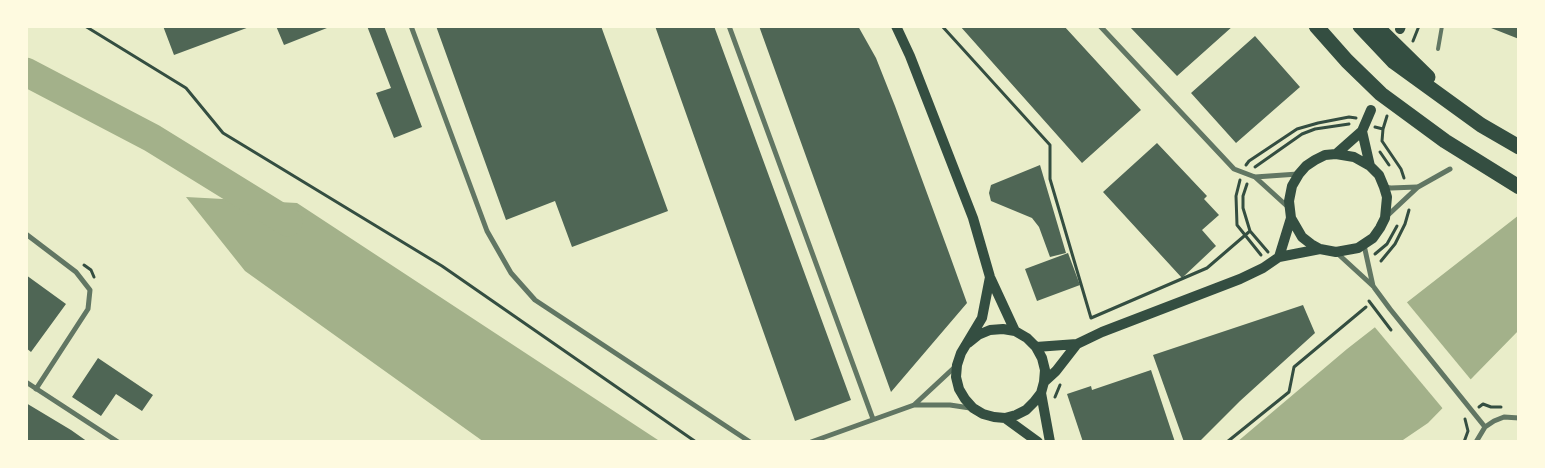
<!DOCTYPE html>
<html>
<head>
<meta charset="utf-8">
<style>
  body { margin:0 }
  #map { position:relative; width:1545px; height:468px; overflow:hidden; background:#e9edc9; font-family:"Exo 2",sans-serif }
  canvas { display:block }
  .frame { position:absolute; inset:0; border:28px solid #fefae0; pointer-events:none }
</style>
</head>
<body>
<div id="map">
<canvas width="1545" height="468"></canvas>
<div class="frame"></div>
</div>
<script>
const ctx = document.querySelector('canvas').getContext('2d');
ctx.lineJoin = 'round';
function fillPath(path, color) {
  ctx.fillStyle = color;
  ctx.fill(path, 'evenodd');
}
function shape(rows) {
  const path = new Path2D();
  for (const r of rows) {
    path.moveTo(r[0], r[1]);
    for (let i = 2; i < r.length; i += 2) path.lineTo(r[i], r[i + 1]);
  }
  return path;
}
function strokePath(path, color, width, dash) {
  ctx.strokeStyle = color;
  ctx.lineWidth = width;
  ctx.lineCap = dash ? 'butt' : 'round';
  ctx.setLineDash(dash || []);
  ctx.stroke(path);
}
fillPath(shape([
  [186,197,297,203,661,442,484,442,245,271],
  [1519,215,1519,330,1428,423,1400,442,1237,442,1347,349]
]), '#a3b18a');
fillPath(shape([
  [1405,300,1472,381,1444,410,1373,325]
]), '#e9edc9');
strokePath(shape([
  [26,72,152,138,288,222]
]), '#a3b18a', 29);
fillPath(shape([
  [163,26,252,26,174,55],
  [276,26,332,26,284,45],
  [367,26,384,26,422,127,394,138,376,93,391,88],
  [436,26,601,26,668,211,572,247,555,201,506,220],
  [655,26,714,26,851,400,795,421],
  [759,26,858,26,876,58,895,106,949,253,967,303,891,392],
  [960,26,1064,26,1141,110,1082,163],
  [1129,26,1233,26,1177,76],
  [1486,26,1519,26,1519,39],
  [1255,36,1300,87,1236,143,1191,93],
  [1157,143,1207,196,1204,199,1219,215,1202,230,1216,246,1182,278,1103,192],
  [1040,165,1066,253,1050,257,1039,227,1032,218,991,201,989,193,991,185],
  [1068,253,1080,285,1037,301,1025,269],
  [26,275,66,304,31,352,26,348],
  [1303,305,1315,333,1240,401,1199,442,1184,442,1153,355],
  [98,358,153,395,142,411,116,394,101,416,72,397],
  [1151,370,1175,442,1083,442,1067,394,1091,386,1092,390],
  [26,403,71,430,88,442,26,442]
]), '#4f6655');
strokePath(shape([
  [85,26,186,88,223,133,442,266,696,442],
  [942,26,1050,145,1050,179,1091,318,1207,268,1250,231],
  [1413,41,1419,26],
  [1375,127,1383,129,1382,141,1401,169,1404,178],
  [1383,129,1387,116],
  [1380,152,1389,165],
  [1246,165,1249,161,1297,129,1318,123,1349,117,1356,118],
  [1255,167,1302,134,1315,129,1349,124],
  [1240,180,1236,196,1237,225,1261,255],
  [1247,184,1243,196,1243,208,1250,231,1268,252],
  [1375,254,1387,244,1397,226],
  [1381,261,1395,244,1405,224,1409,210],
  [84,265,91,270,94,277],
  [1369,301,1391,330],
  [1055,397,1060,385],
  [1479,407,1483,404,1491,407,1501,407],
  [1227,442,1289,392,1294,367,1366,307],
  [1464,442,1468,431,1465,419]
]), '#344e41', 3);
strokePath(shape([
  [1438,49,1442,26]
]), '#617663', 4);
strokePath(shape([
  [411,26,487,231,511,273,535,300,750,442],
  [729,26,873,419],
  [1100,26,1234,169,1255,177,1298,174],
  [1255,177,1288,207],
  [1384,187,1391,188,1417,187],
  [1387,216,1418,187,1450,169],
  [26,234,76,272,90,290,88,309,36,389],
  [1364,245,1373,286],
  [1337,253,1373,286,1390,309,1485,427],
  [26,382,118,442],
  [914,405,957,365],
  [811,442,914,405,950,405,970,408],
  [1476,442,1485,427,1494,421,1504,417,1519,418]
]), '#617663', 5);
strokePath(shape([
  [896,26,910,56,973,218,990,277,1015,331],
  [1400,29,1401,26],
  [1362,131,1370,166],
  [1336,154,1362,131,1371,110],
  [1279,257,1291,218,1289,201,1292,186,1299,174,1306,166,1315,160,1325,155,1336,154,1354,157,1370,166,1379,175,1384,187,1387,197,1385,218,1380,228,1373,238,1358,248,1336,252,1320,249,1311,244,1302,237,1291,218],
  [968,343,978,335,990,330,1003,329,1015,331,1027,338,1036,347,1042,358,1045,370,1044,382,1041,393,1034,402,1026,410,1016,415,1005,418,994,417,983,414,973,408,965,399,959,389,956,377,957,365,961,353,982,318,990,277],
  [1036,347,1077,344,1102,332,1240,279,1263,268,1279,257,1320,249],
  [1044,382,1056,371,1077,344],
  [1041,393,1050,442],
  [1005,418,1038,442]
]), '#344e41', 10);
strokePath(shape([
  [1316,26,1347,61,1381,94,1445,141,1519,187],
  [1360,26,1394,62,1481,125,1519,147],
  [1376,26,1428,77]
]), '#344e41', 15);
</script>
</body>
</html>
